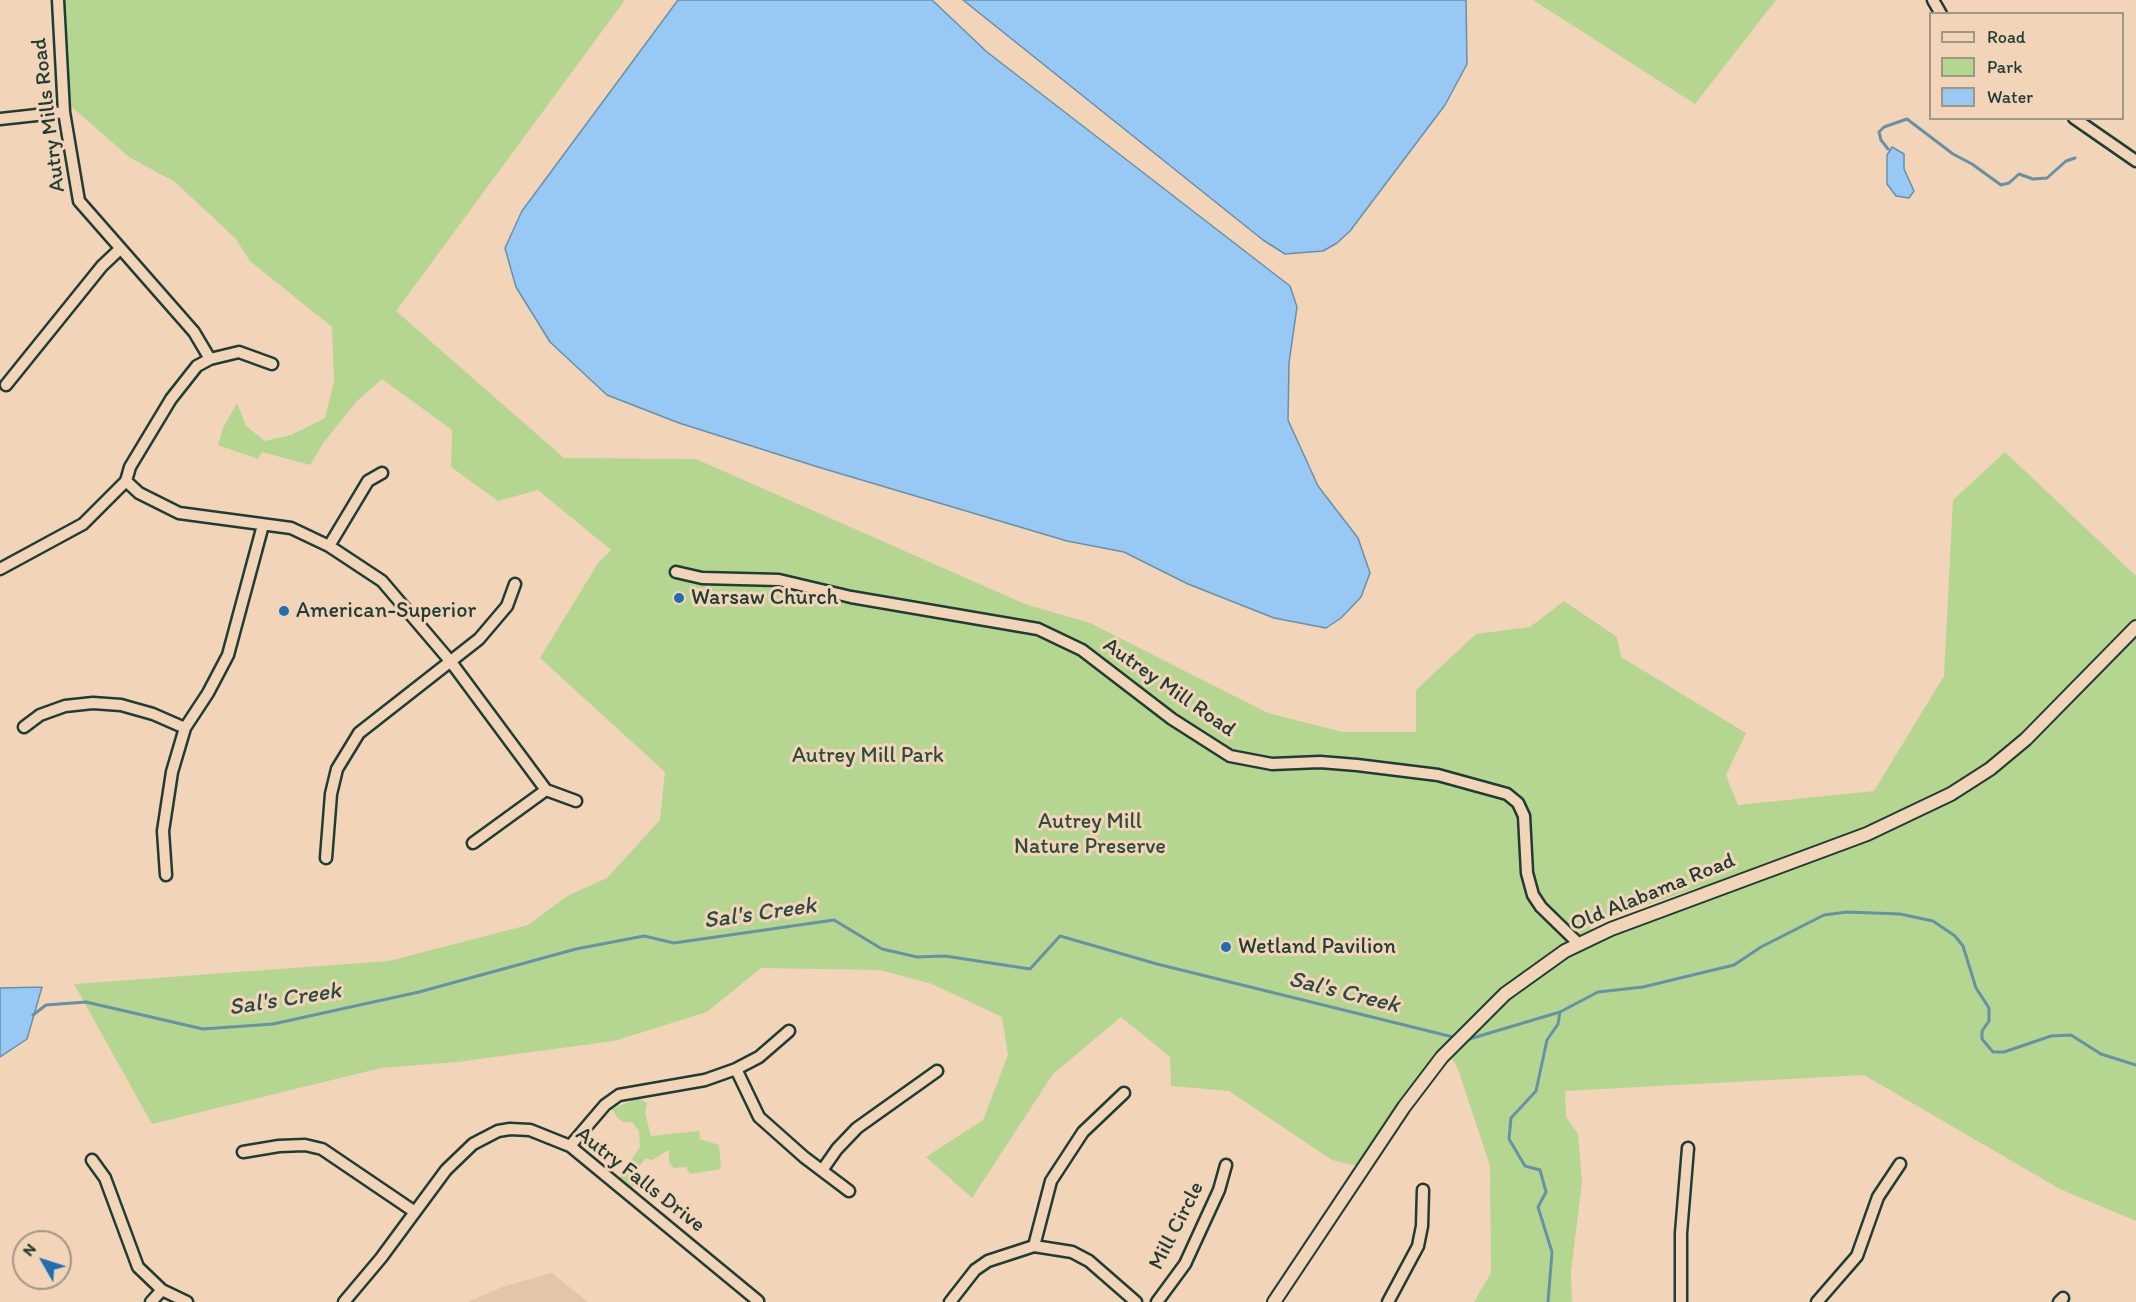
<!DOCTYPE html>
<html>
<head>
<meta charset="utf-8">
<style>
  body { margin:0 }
  #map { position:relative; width:2136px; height:1302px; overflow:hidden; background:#f2d4b8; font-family:Itim,sans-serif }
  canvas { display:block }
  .legend { position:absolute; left:1929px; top:12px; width:195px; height:108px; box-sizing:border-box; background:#f2d4b8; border:2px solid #9e9883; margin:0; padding:8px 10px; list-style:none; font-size:18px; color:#1f3d34 }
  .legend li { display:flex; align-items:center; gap:12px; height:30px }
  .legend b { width:30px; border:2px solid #9e9883 }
  .north { position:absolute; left:12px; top:1230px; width:60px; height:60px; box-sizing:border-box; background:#f2d4b8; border:2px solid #9e9883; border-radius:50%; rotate:309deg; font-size:16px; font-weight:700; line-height:24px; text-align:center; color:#1f3d34 }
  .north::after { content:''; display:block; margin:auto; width:21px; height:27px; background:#1f6fb2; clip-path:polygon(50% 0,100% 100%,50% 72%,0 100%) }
</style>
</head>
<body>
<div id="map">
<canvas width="2136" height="1302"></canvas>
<ul class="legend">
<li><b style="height:8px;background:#f2d4b8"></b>Road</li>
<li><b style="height:16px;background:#b5d690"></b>Park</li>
<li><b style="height:16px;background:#97c9f4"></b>Water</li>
</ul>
<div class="north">N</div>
</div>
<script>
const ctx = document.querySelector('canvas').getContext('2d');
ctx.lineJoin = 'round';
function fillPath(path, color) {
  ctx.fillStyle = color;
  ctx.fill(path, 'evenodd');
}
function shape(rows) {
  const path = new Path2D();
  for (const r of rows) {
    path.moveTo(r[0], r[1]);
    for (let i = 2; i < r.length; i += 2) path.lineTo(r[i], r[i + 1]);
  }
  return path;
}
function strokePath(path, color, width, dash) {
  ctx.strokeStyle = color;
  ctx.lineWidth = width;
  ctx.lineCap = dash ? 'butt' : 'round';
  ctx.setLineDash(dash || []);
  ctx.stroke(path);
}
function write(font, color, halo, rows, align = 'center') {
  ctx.font = font + ' Itim,sans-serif';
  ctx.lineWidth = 6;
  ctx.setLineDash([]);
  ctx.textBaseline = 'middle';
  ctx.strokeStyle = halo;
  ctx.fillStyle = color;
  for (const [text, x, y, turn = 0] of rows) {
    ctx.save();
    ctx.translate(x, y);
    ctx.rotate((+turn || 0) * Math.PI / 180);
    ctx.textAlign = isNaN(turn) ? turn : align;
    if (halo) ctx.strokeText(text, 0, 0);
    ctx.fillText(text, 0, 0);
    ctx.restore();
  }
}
fillPath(shape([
  [552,1273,588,1302,468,1302,502,1287]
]), '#e4c5a9');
fillPath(shape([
  [58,0,625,0,396,311,564,458,696,459,1025,604,1090,623,1268,713,1343,732,1416,732,1416,690,1476,634,1530,627,1564,601,1617,637,1621,657,1746,733,1726,775,1738,805,1874,791,1944,676,1953,500,2005,452,2136,576,2136,1221,2060,1189,1864,1075,1565,1091,1566,1117,1578,1134,1582,1182,1571,1272,1572,1302,1474,1302,1491,1273,1490,1166,1458,1069,1447,1050,1429,1069,1357,1166,1332,1160,1229,1091,1171,1086,1170,1057,1121,1017,1053,1074,972,1198,926,1157,983,1120,1008,1055,1002,1017,932,984,880,970,761,968,707,1012,614,1041,457,1062,381,1068,152,1124,74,984,389,961,528,925,569,895,607,878,660,820,665,772,540,658,598,563,611,550,538,490,498,501,451,467,452,430,382,379,357,401,324,442,310,465,262,452,258,459,218,445,223,428,237,403,246,426,265,441,291,435,325,418,334,381,332,327,250,261,235,238,175,182,129,157,65,101],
  [1700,887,1700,888,1593,935,1590,924],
  [1533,0,1776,0,1695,104],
  [638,1098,647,1103,645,1113,651,1136,699,1131,700,1139,719,1145,721,1169,690,1174,686,1167,674,1168,669,1163,669,1150,652,1160,646,1158,636,1170,642,1176,630,1190,618,1179,640,1147,639,1131,632,1122,623,1122,617,1117,612,1109]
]), '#b5d690');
const water = shape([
  [678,0,932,0,987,52,1290,286,1297,307,1289,363,1288,420,1318,486,1358,538,1370,573,1361,597,1341,618,1326,628,1274,618,1188,584,1124,552,1067,541,818,467,679,423,607,395,550,342,516,287,505,248,522,211,678,0],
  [963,0,1466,0,1467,64,1445,105,1350,231,1337,243,1323,251,1285,254,1263,240,963,0],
  [1892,147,1904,154,1904,169,1914,191,1909,198,1896,196,1887,184,1887,155,1892,147],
  [42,987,27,1039,0,1057,0,988,42,987]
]);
fillPath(water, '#97c9f4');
strokePath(water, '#6791a7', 1.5);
strokePath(shape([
  [1888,149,1881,140,1879,132,1884,127,1907,119,1953,154,1972,164,2001,185,2009,183,2019,174,2033,179,2047,178,2066,161,2075,158],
  [46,1005,86,1002,203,1029,273,1024,419,992,576,949,644,936,674,943,834,920,882,949,917,957,945,956,1030,969,1060,936,1157,964,1457,1038],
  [33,1015,46,1005],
  [1466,1040,1560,1012,1598,992,1643,987,1734,965,1761,947,1824,915,1847,912,1900,914,1933,921,1955,936,1963,946,1976,988,1989,1008,1989,1021,1982,1031,1982,1039,1993,1052,2004,1052,2051,1036,2071,1035,2101,1054,2136,1065],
  [1548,1302,1552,1252,1538,1207,1546,1192,1540,1170,1525,1166,1509,1139,1511,1118,1536,1091,1547,1040,1558,1024,1560,1012]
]), '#6791a7', 3);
const minor = shape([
  [58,0,64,112,79,201,194,332,210,359],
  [1933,0,1941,14],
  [2074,118,2136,161],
  [0,119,64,112],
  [6,385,102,266,120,249],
  [126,481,139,493,179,513,291,528,329,546,382,581,451,662,546,790,576,801],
  [329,546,368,481,382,473],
  [0,569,83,524,126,481,130,467,171,399,197,366,210,359,239,352,272,364],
  [676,572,702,578,779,580,851,597,1038,629,1082,650,1172,719,1230,756,1272,764,1320,762,1357,765,1438,775,1507,794,1518,803,1524,816,1527,873,1533,895,1541,907,1579,944],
  [24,727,40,715,65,706,93,703,121,705,153,714,185,728],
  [473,843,546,790],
  [326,858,331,794,337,769,359,733,479,639,507,606,515,584],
  [166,875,163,831,172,772,185,728,208,693,228,655,263,525],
  [736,1069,759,1117,804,1157,849,1191],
  [570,1146,605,1105,619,1095,705,1080,736,1069,759,1057,789,1031],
  [243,1152,279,1146,305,1145,322,1149,415,1212],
  [92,1160,105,1178,138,1267,162,1290,187,1302],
  [823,1169,837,1149,857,1128,937,1071],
  [1034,1246,1051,1181,1083,1132,1124,1093],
  [151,1302,162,1290],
  [344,1302,381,1258,446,1170,473,1144,498,1131,510,1129,530,1130,570,1146,758,1301],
  [950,1302,975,1270,988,1261,1034,1246,1072,1252,1089,1261,1136,1302],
  [1157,1302,1185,1264,1219,1190,1226,1165],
  [1388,1302,1418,1246,1422,1226,1423,1190],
  [1681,1302,1681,1233,1688,1148],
  [1817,1302,1857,1256,1878,1197,1900,1164],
  [2059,1302,2063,1298]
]);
const major = shape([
  [1274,1302,1404,1107,1442,1057,1505,994,1565,951,1611,929,1867,834,1951,794,1990,769,2026,739,2136,627]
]);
strokePath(minor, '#1f3d34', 15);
strokePath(major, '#1f3d34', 16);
strokePath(minor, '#f2d4b8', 10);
strokePath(major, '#f2d4b8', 12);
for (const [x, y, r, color] of [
  [679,598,6,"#1f6fb2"],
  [284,611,6,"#1f6fb2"],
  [1226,947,6,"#1f6fb2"]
]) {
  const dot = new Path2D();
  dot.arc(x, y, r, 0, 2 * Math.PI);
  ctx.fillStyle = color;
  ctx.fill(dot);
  strokePath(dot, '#f2d4b8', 2);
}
write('22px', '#1f3d34', '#f2d4b8', [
  ["Autry Mills Road",49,115,-97],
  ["Autrey Mill Road",1169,688,35],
  ["Old Alabama Road",1653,893,-22],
  ["Autry Falls Drive",640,1180,38],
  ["Mill Circle",1177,1226,-63]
]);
write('22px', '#1f3d34', '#f2d4b8', [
  ["Warsaw Church",691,598],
  ["American-Superior",296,611],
  ["Wetland Pavilion",1238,947]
], 'left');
write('22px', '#2e4c3d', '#f2d4b8', [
  ["Autrey Mill Park",868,756],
  ["Autrey Mill",1090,822],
  ["Nature Preserve",1090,847]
]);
write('italic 24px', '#2b4b47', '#f2d4b8', [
  ["Sal's Creek",760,914,-8],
  ["Sal's Creek",1344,993,14],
  ["Sal's Creek",285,1000,-9]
]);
</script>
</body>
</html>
